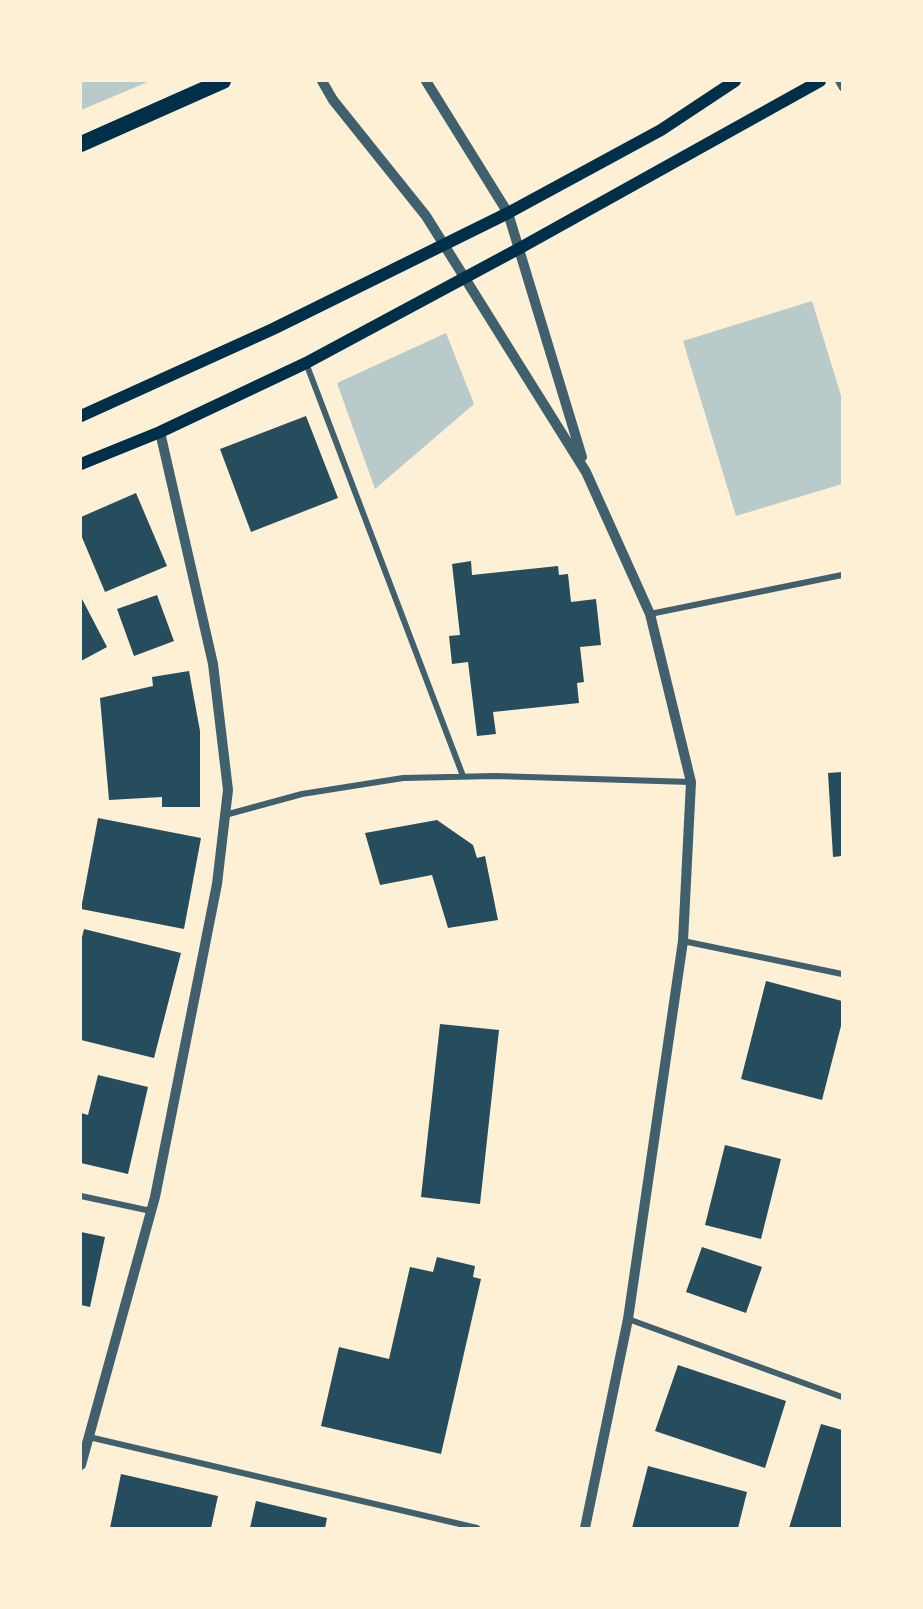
<!DOCTYPE html>
<html>
<head>
<meta charset="utf-8">
<style>
  body { margin:0 }
  #map { position:relative; width:923px; height:1609px; overflow:hidden; background:#fdf0d5; font-family:Lato,sans-serif }
  canvas { display:block }
  .frame { position:absolute; inset:0; border:82px solid #fdf0d5; pointer-events:none }
</style>
</head>
<body>
<div id="map">
<canvas width="923" height="1609"></canvas>
<div class="frame"></div>
</div>
<script>
const ctx = document.querySelector('canvas').getContext('2d');
ctx.lineJoin = 'round';
function fillPath(path, color) {
  ctx.fillStyle = color;
  ctx.fill(path, 'evenodd');
}
function shape(rows) {
  const path = new Path2D();
  for (const r of rows) {
    path.moveTo(r[0], r[1]);
    for (let i = 2; i < r.length; i += 2) path.lineTo(r[i], r[i + 1]);
  }
  return path;
}
function strokePath(path, color, width, dash) {
  ctx.strokeStyle = color;
  ctx.lineWidth = width;
  ctx.lineCap = dash ? 'butt' : 'round';
  ctx.setLineDash(dash || []);
  ctx.stroke(path);
}
fillPath(shape([
  [81,81,150,81,81,110],
  [812,301,842,399,842,484,736,516,683,341],
  [446,333,474,404,375,489,337,383]
]), '#b9caca');
fillPath(shape([
  [306,416,338,498,251,532,220,449],
  [136,493,167,566,105,592,81,535,81,517],
  [471,561,472,575,558,566,559,575,568,574,571,602,596,599,601,645,580,647,584,682,577,683,579,703,493,712,496,734,477,736,468,662,452,664,449,636,460,635,452,564],
  [157,595,174,641,134,656,117,609],
  [81,597,107,647,81,661],
  [189,671,200,731,200,807,162,807,162,797,109,800,100,698,153,686,152,677],
  [842,772,842,856,833,857,828,773],
  [98,818,201,838,184,929,81,909],
  [437,820,473,845,477,858,485,856,498,920,448,928,432,875,380,885,365,833],
  [84,929,181,953,154,1058,81,1040,81,941],
  [766,981,842,1001,842,1022,822,1100,741,1079],
  [440,1024,499,1030,480,1204,421,1197],
  [98,1075,148,1087,128,1174,81,1163,81,1113,88,1115],
  [725,1145,781,1159,761,1239,705,1225],
  [81,1232,105,1237,90,1307,81,1305],
  [702,1247,762,1267,746,1313,686,1292],
  [437,1257,475,1266,473,1277,481,1279,441,1454,321,1426,339,1347,389,1359,410,1267,433,1272],
  [678,1365,786,1401,765,1468,655,1431],
  [821,1424,842,1430,842,1528,789,1528],
  [648,1466,747,1492,738,1528,632,1528],
  [121,1474,218,1496,211,1528,110,1528],
  [256,1501,327,1518,325,1528,250,1528]
]), '#264d5e');
strokePath(shape([
  [838,81,842,88],
  [306,363,463,776],
  [650,614,842,575],
  [225,815,302,794,403,778,495,776,691,782],
  [683,941,842,974],
  [81,1196,151,1211],
  [628,1319,842,1397],
  [89,1437,477,1528]
]), '#3f606c', 6);
strokePath(shape([
  [322,81,333,100,426,216,586,472,650,614,691,782,683,941,628,1319,585,1528],
  [426,81,508,213,582,457],
  [81,1465,155,1197,217,884,228,790,213,664,160,432]
]), '#3f606c', 10);
strokePath(shape([
  [81,416,273,329,508,213,661,130,735,81],
  [81,464,160,432,306,363,520,248,820,81]
]), '#003049', 12);
strokePath(shape([
  [81,144,223,81]
]), '#003049', 16);
</script>
</body>
</html>
